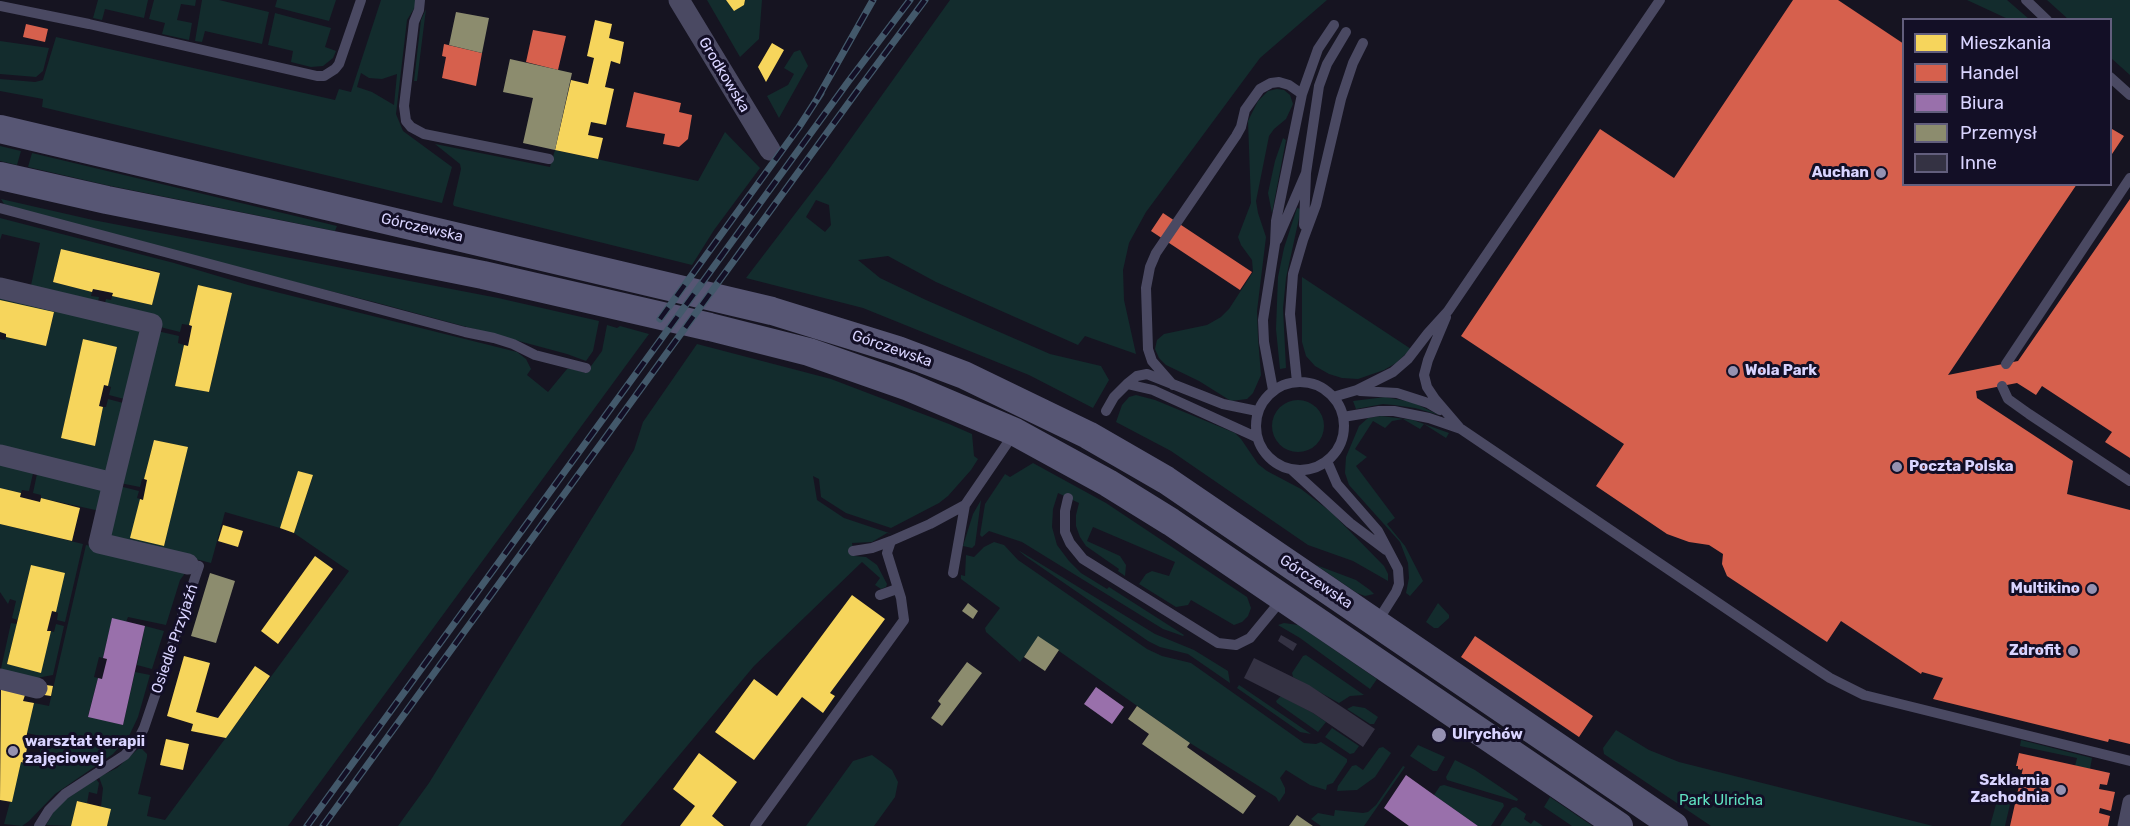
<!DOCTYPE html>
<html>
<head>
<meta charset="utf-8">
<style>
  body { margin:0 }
  #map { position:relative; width:2130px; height:826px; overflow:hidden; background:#161421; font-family:Rubik,sans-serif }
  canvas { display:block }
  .legend { position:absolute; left:1902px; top:18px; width:210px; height:168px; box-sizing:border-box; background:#130f26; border:2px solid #625e7d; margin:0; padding:8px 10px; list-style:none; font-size:18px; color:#d9d4ff }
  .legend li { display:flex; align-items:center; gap:12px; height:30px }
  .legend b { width:30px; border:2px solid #625e7d }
</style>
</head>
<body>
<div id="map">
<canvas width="2130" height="826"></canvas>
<ul class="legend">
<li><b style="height:16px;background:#f6d55c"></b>Mieszkania</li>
<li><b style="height:16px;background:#d6604d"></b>Handel</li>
<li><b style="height:16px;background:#9970ab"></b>Biura</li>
<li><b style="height:16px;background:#8c8c6e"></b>Przemysł</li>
<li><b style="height:16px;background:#343243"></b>Inne</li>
</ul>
</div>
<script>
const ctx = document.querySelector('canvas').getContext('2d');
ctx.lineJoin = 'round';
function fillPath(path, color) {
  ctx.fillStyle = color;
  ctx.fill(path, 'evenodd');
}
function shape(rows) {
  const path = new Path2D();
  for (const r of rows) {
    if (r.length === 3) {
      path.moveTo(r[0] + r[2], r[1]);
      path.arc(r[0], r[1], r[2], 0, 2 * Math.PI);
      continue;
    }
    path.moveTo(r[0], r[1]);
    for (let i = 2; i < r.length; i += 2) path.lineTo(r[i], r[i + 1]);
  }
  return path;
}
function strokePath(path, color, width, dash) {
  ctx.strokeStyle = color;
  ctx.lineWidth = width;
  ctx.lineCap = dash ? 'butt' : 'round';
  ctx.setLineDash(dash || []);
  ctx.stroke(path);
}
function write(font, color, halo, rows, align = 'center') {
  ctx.font = font + ' Rubik,sans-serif';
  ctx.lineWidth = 6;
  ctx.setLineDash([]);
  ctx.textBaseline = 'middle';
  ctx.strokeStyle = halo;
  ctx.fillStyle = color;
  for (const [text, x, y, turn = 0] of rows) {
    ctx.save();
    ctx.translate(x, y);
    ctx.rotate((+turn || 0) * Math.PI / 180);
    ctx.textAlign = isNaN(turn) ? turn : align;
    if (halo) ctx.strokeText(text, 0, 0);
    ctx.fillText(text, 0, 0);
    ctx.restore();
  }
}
fillPath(shape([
  [98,0,148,0,144,18,105,9,102,20,93,18],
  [154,0,196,0,195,6,181,4,177,20,192,23,189,40,162,34,165,23,149,19],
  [202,0,219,0,269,12,262,44,205,31,202,42,195,41],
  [277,0,336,0,329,21,275,7],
  [381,0,415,0,415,7,407,20,396,114,403,131,452,167,442,203,42,107,43,99,0,91,0,79,35,82,43,80,56,37,335,100,339,89,351,92],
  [361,73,369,78,382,79,397,74,394,105,372,92,357,87],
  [707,0,726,0,735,10,744,5,745,0,762,0,759,39,740,57],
  [950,0,1327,0,1260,58,1146,212,1129,243,1123,270,1124,300,1136,354,1085,336,1078,345,936,282,888,256,858,260,880,278,926,300,1050,354,1101,366,1109,380,1093,408,1029,375,863,308,746,278,827,172],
  [816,200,829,205,831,225,825,232,806,217],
  [1967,0,2007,0,2029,19,2008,19],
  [2047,0,2130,0,2130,75,2111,58,2110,20,2068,19],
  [426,9,417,81,414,81,421,20],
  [275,13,331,28,325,47,336,51,333,58,323,66,311,67,291,62,293,51,268,45],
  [0,41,49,48,43,71,36,77,0,74],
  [800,50,808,66,779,118,767,96,788,85,794,74,784,68,794,52],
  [1277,89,1284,90,1290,95,1293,104,1286,119,1274,129,1269,136,1256,201,1258,213,1266,237,1257,311,1258,338,1261,375,1253,393,1247,399,1231,401,1199,381,1166,365,1159,358,1155,349,1157,340,1164,334,1207,325,1221,317,1229,309,1253,272,1252,260,1241,245,1238,237,1251,203,1248,121,1258,101,1268,91],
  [725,132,760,168,714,230,692,265,454,206,453,204,461,169,460,164,435,144,550,167,555,150,698,181],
  [1283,138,1286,140,1272,213,1268,193,1275,161],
  [0,146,21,151,17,165,0,161],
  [32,153,337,226,335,231,106,185,28,167],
  [1,199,93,220,498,298,599,321,593,351,586,361,567,354,374,302,67,225,4,204],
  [1297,208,1301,209,1286,278,1283,308,1286,368,1280,369,1276,329,1278,277,1284,248],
  [0,218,174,263,248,285,517,352,526,359,531,369,527,375,548,392,567,369,573,369,586,373,602,351,607,325,617,328,620,326,649,334,288,826,107,826,110,809,101,807,103,788,99,777,117,768,138,749,142,749,147,754,147,757,138,794,151,797,147,816,165,820,349,571,294,533,313,476,299,471,280,528,225,512,211,563,110,537,119,486,139,491,137,498,140,499,131,538,164,546,187,447,154,440,144,479,142,479,140,487,120,483,157,331,179,336,178,343,184,345,175,385,209,392,232,293,198,285,189,325,182,324,180,332,156,326,104,307,106,299,111,300,112,296,152,305,160,272,61,249,53,282,92,292,91,296,99,297,97,306,30,290,40,243,2,234,0,240],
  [1302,277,1411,349,1396,363,1384,370,1358,379,1342,378,1329,374,1315,366,1306,356,1302,342],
  [0,292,139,330,143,337,128,400,109,395,111,387,108,386,116,347,83,339,61,438,95,446,103,407,106,407,108,399,127,404,105,473,0,451,0,339,5,340,6,337,46,346,54,313,0,300],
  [697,344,831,379,949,424,972,434,974,456,978,459,971,470,948,496,939,503,891,528,846,513,821,497,819,479,813,476,817,500,844,518,892,534,887,533,872,542,852,543,854,556,866,557,877,565,887,584,886,587,881,589,875,585,880,578,862,562,754,666,620,826,398,826,429,783,634,450,643,422],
  [1136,395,1155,400,1235,433,1241,439,1258,464,1267,471,1301,489,1331,512,1384,566,1388,574,1388,581,1353,561,1308,545,1171,451,1116,422,1122,405,1129,397],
  [1385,397,1412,402,1439,415,1415,408,1394,405,1383,404,1356,409,1353,401],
  [1298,426,26],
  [1381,416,1413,420,1449,433,1446,438,1424,424,1420,429,1403,419,1392,421,1385,428,1373,421,1355,449,1367,457,1356,466,1395,518,1387,524,1405,546,1423,581,1410,596,1406,593,1409,578,1408,563,1400,542,1349,485,1345,473,1346,457,1359,426,1368,418],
  [0,460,34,469,29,491,22,490,21,493,0,488],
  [1033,463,1106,503,1247,597,1251,608,1248,616,1242,622,1234,625,1191,600,1188,605,1176,607,1139,584,1146,574,1152,571,1169,576,1175,562,1093,527,1087,541,1120,556,1126,565,1125,576,1118,571,1119,569,1086,546,1080,537,1076,526,1076,515,1079,503,1058,493,1053,509,1052,527,1057,545,1069,561,1081,573,1107,589,1109,587,1184,635,1183,636,1163,629,1022,542,989,531,982,537,980,535,985,504,1005,474,1010,477],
  [38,469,101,489,100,511,41,498,41,495,33,493],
  [981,500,975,545,972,548,963,546,973,514],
  [0,524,83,544,65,622,57,620,58,613,56,612,31,565,18,620,12,618,16,601,10,599,8,604,0,592],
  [994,542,1004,545,1018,560,1147,649,1162,656,1191,663,1304,743,1316,744,1321,742,1347,759,1347,762,1333,783,1327,785,1326,790,1310,785,1286,770,1280,778,1285,788,1285,793,1279,802,1276,797,1190,743,1039,637,1020,662,986,632,985,628,1000,608,961,579,961,575,965,576,966,555,974,557,984,547],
  [86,545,178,566,186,572,180,580,166,625,128,617,126,622,112,619,103,658,99,657,94,677,98,678,88,716,123,725,135,672,150,675,138,717,129,736,113,754,55,794,29,821,22,826,4,824,21,762,23,763,24,760,38,761,41,748,43,748,45,737,27,733,34,703,49,706],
  [1018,550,1155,634,1194,650,1228,671,1230,683,1188,654,1160,647,1148,641,1025,556],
  [1316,565,1356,580,1370,590,1374,594,1365,596,1357,593],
  [1438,603,1449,615,1449,618,1438,628,1434,628,1426,622],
  [11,623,17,624,7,664,40,672,51,631,54,632,56,624,64,626,53,675,25,680,0,673],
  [1284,623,1298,625,1377,679,1370,689,1300,638,1278,625],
  [145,626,164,631,152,669,137,665],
  [1306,655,1364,695,1350,696,1339,703,1293,677,1292,673,1303,656],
  [1239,685,1311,734,1300,732,1237,688],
  [1281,696,1313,713,1326,722,1318,732,1277,703,1276,701],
  [1353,706,1365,708,1378,717,1374,724,1370,724,1347,709],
  [1332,728,1359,746,1354,753,1350,754,1325,737],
  [1616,730,1649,750,1679,762,1933,826,1711,826,1604,754,1603,748],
  [2021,740,2092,758,2090,769,2075,766,2077,758,2020,746],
  [1418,745,1445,757,1437,771,1433,771,1410,756],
  [1383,747,1391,753,1375,777,1357,790,1337,791,1338,786,1352,766,1356,765,1363,770,1379,748],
  [872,755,892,770,898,782,895,797,874,826,806,826,853,761],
  [1455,760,1475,770,1518,799,1517,801,1447,780,1446,777],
  [1403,766,1405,767,1364,826,1321,826,1311,819,1318,813,1334,816,1335,810,1363,813,1368,812,1376,805],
  [96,779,99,783,97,794,89,792,87,803,77,801,71,826,46,825,54,811,65,800],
  [1444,785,1503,803,1504,806,1491,826,1478,826,1434,795,1440,786],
  [1550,797,1591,825,1592,826,1572,826,1544,807],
  [1998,797,2011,800,2005,826,1990,826],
  [1516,807,1526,814,1524,819,1531,824,1534,820,1543,826,1500,826,1512,808]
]), '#132c2d');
fillPath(shape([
  [726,0,745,0,744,5,734,11],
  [595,20,612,24,609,38,624,42,620,64,611,61,605,87,614,89,606,125,591,122,588,135,603,138,598,159,555,150,571,80,588,84,594,58,587,56],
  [772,43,784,50,766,82,758,67],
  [61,249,160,273,152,305,112,296,113,293,93,289,92,292,53,282],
  [198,285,232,293,209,392,175,386,184,345,188,346,192,326,189,325],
  [0,300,54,312,46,346,6,337,6,334,0,332],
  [83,339,117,347,108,386,104,385,99,406,103,407,95,446,61,438],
  [154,440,188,447,164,546,130,538,140,499,143,500,147,480,144,479],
  [298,471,313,475,294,533,280,528],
  [0,488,21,493,20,497,40,502,41,498,80,508,72,541,0,524],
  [223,525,243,531,238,547,218,541],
  [315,556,333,569,278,644,261,631],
  [31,565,65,573,56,612,52,611,47,631,51,631,41,673,7,664],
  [852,595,885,619,830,693,835,696,823,713,802,697,754,760,715,732,754,679,777,696],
  [184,656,210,663,196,712,218,718,255,666,270,676,226,738,191,731,193,724,167,716],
  [46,685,53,686,51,696,44,695],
  [1,689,25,695,23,701,34,703,25,742,28,743,24,763,21,762,12,802,0,800],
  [166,739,189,744,183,770,160,765],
  [699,753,737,782,712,816,724,826,680,826,695,806,673,789],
  [77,801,111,809,107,826,71,826]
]), '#f6d55c');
fillPath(shape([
  [1793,0,1838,0,1904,44,1904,184,2077,184,1948,375,2018,361,2130,199,2130,458,2105,442,2112,432,2042,386,2036,395,2017,383,1976,391,1977,398,2073,461,2067,494,2130,510,2130,744,2109,739,2108,742,1933,699,1943,678,1922,672,1921,674,1841,621,1827,642,1727,576,1722,564,1723,554,1709,545,1689,542,1667,534,1596,486,1624,444,1461,336,1600,129,1674,178],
  [26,24,48,29,45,42,23,37],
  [533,30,566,36,558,70,526,62],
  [444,44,482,53,476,86,442,78,446,57,442,56],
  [634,92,681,103,679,112,692,115,688,139,679,147,663,144,665,134,626,127],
  [2112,129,2124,136,2110,157,2110,132],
  [1163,213,1252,272,1240,290,1151,231],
  [1475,636,1593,716,1579,737,1461,657],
  [2019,753,2110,773,2107,785,2100,784,2099,789,2115,792,2111,811,2100,808,2099,813,2110,816,2108,826,2010,826,2023,768,2021,770,2018,769,2018,766,2016,766]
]), '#d6604d');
fillPath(shape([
  [112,618,145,626,123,725,88,717,98,678,102,679,107,659,103,658],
  [1096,687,1124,707,1112,724,1084,704],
  [1406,775,1434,795,1478,826,1409,826,1384,808]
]), '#9970ab');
fillPath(shape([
  [456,12,489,18,482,53,449,45],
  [510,59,572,73,555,150,523,143,533,98,503,92],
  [210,573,235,581,216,643,191,636],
  [968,603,978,611,973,619,962,611],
  [1038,636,1059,650,1045,671,1024,657],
  [967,662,982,673,942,726,931,718,941,704,938,701],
  [1137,706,1190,743,1187,747,1256,796,1243,814,1142,744,1149,734,1128,719],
  [1297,815,1313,826,1289,826]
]), '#8c8c6e');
fillPath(shape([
  [1281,635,1297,644,1293,651,1278,641],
  [1254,658,1309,685,1375,729,1363,747,1313,713,1244,678]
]), '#343243');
strokePath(shape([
  [420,0,419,10,414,22,404,106,406,121,411,127,424,134,549,159],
  [2026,0,2047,20],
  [0,6,89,24,317,76,324,76,335,69,339,64,361,0],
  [2110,77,2130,95],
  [1306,173,1319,86,1327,64,1346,32],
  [0,208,465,332,494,338,513,344,535,355,586,368],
  [1277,240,1306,173,1304,225],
  [1446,317,1428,360,1424,375,1427,387,1435,399,1459,427],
  [2006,364,2130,178],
  [1300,426,44],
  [1297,382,1290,314,1293,274,1303,240,1316,205,1341,99,1353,63,1363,43],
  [1127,384,1153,390,1256,437],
  [1173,385,1152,361,1148,349,1146,288,1150,267,1156,253,1236,136,1241,127,1245,110,1260,89,1271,83,1279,82,1289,85,1302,94],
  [2002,386,2008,399,2029,414,2130,481],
  [1273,390,1264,342,1263,320,1275,244,1276,221,1302,94,1318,49,1334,25],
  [1360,391,1397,393,1428,403,1440,410],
  [1333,397,1357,390,1393,372,1408,359,1428,333,1448,311,1660,0],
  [1106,411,1114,397,1127,384,1137,376,1147,374,1223,404,1257,411],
  [1343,417,1379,411,1394,411,1429,418,1461,429,1795,655,1830,678,1864,695,2130,761],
  [1327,461,1337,484,1378,531,1398,569,1399,584,1396,592,1377,622],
  [1292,470,1350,523,1386,550],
  [1068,498,1065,511,1065,532,1070,543,1083,559,1218,643,1236,645,1250,638,1283,598],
  [853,551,872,548,891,541,930,524,965,505,1015,432],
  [953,573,965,505],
  [880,595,897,589],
  [39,826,49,810,65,794,125,755,139,738,144,728,199,566,188,564],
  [755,826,904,620,901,598,887,553,891,541]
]), '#4a4962', 10);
strokePath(shape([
  [2125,826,2130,802]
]), '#4a4962', 15);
strokePath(shape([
  [679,0,770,150],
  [0,288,152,324,113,483],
  [0,455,113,483,99,543,188,564],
  [0,679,37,688]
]), '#4a4962', 21);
strokePath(shape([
  [0,129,772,311,898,350,964,375,1088,435,1166,480,1674,826],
  [0,176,107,200,483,275,710,327,809,352,909,387,1015,432,1108,483,1171,522,1619,826]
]), '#575674', 28);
const rail = shape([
  [817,99,873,0],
  [660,319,799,127,821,93],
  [307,826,848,82,910,0],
  [323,826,858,90,925,0]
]);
strokePath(rail, '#43596b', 7);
strokePath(rail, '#130f26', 4.5, [14]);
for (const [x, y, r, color] of [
  [1881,173,6,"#9591b1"],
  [1733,371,6,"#9591b1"],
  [1897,467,6,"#9591b1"],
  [2092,589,6,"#9591b1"],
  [2073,651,6,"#9591b1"],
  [1439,735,8,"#9591b1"],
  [13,751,6,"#9591b1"],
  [2061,790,6,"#9591b1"]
]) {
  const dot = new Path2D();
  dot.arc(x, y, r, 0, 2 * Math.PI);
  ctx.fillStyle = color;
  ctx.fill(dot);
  strokePath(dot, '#130f26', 2);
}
write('15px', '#d9d4ff', '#130f26', [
  ["Grodkowska",724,75,59],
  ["Górczewska",422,228,13],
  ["Górczewska",892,349,19],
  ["Górczewska",1316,582,34],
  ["Osiedle Przyjaźń",175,639,-71]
]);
write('bold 15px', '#d9d4ff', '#130f26', [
  ["Auchan",1869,173],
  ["Wola Park",1745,371,"left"],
  ["Poczta Polska",1909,467,"left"],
  ["Multikino",2080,589],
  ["Zdrofit",2061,651],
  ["Ulrychów",1452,735,"left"],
  ["warsztat terapii",25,742,"left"],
  ["zajęciowej",25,759,"left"],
  ["Szklarnia",2049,781],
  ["Zachodnia",2049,798]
], 'right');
write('15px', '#5fe0c0', '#130f26', [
  ["Park Ulricha",1721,801]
]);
</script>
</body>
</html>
